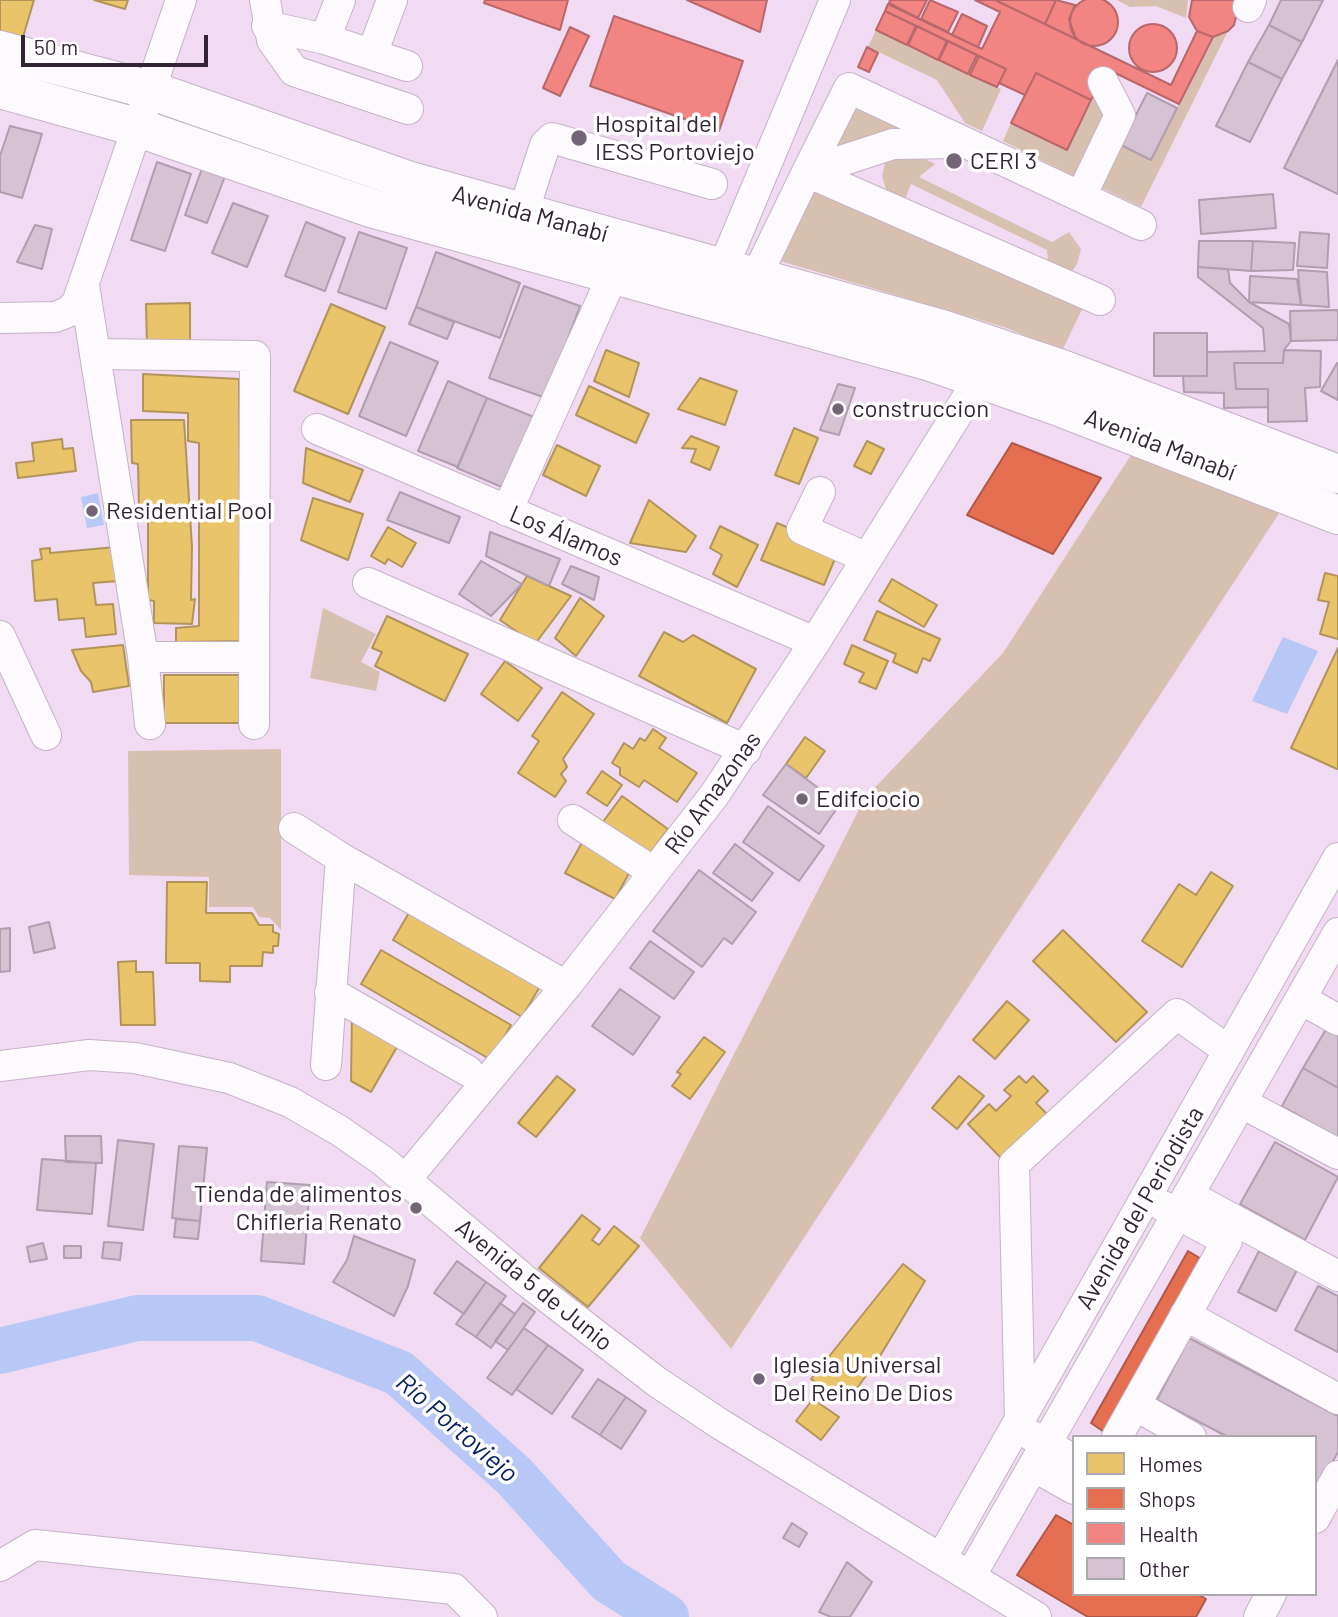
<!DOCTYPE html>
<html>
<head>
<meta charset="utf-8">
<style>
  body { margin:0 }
  #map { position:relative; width:1338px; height:1617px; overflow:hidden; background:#f0dbf3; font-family:Barlow,sans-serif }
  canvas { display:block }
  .legend { position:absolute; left:1072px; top:1435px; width:245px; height:161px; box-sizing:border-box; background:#fff; border:2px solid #ada7ae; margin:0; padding:9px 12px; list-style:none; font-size:21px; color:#322434 }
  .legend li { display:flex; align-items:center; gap:14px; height:35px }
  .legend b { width:35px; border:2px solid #ada7ae }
  .scale { position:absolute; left:21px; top:35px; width:187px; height:32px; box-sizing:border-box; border:4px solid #322434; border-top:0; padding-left:9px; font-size:21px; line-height:24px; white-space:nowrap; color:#322434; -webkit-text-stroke:5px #fff; paint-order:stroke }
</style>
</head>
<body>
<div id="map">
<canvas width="1338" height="1617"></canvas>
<ul class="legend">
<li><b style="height:19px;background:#e9c46a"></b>Homes</li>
<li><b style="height:19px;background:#e76f51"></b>Shops</li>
<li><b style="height:19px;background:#f28482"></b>Health</li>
<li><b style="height:19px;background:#d5c2d3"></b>Other</li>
</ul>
<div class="scale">50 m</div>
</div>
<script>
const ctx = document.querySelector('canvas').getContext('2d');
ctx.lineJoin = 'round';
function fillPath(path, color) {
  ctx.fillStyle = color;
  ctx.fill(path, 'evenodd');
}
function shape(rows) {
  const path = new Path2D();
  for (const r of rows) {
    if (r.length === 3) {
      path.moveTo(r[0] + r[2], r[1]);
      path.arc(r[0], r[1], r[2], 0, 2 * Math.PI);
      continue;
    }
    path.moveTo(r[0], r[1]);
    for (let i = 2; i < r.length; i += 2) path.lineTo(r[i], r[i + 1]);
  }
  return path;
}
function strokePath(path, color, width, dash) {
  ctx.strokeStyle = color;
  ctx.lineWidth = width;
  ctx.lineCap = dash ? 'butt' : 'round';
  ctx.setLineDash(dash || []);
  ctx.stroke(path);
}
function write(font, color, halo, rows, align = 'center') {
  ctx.font = font + ' Barlow,sans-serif';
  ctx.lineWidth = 7;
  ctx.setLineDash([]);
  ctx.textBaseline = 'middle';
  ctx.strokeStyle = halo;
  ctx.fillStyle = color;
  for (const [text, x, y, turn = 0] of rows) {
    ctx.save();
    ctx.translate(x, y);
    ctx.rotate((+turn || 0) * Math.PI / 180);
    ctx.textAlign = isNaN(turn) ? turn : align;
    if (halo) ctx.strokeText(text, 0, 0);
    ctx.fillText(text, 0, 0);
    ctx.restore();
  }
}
fillPath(shape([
  [1117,0,1188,0,1186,18,1156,6,1130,7],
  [876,30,1001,89,982,131,965,123,937,80,868,47],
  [1228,31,1141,207,1091,183,1121,145,1151,160,1213,37],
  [853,96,925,130,871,135,827,153],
  [1093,98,1101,102,1112,123,1084,181,1003,141,1011,123,1067,150],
  [913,153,935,164,919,177,1052,242,1069,232,1081,249,1077,264,1073,270,1049,272,1047,250,911,184,904,202,893,195,886,189,882,176,885,163,896,155],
  [816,183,1086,301,1062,351,1007,328,777,260],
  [1131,455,1280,512,731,1349,640,1238,865,798,1003,653],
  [323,608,376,634,361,662,380,672,376,691,310,678],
  [281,749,281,930,270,918,259,917,253,907,209,907,209,877,129,875,128,751]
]), '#d8c0b0');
fillPath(shape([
  [98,493,104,525,87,528,81,497],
  [1283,637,1318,651,1287,714,1252,701]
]), '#b7c7f6');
const homes = shape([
  [0,0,34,0,23,37,0,31,0,0],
  [94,0,128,0,125,9,94,0],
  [190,303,190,343,147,345,146,304,190,303],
  [331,304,385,327,348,414,294,391,331,304],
  [606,350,639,363,629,397,594,381,606,350],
  [143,374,239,379,241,641,176,642,176,628,199,626,199,443,188,441,188,413,143,411,143,374],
  [700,378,737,391,725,425,678,409,700,378],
  [589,386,649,414,636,443,576,415,589,386],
  [131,420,184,420,192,547,191,600,195,599,192,624,154,623,154,601,148,600,148,508,139,507,138,464,132,463,131,420],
  [794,428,818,438,799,484,775,475,794,428],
  [691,436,719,447,710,470,691,462,696,449,682,448,691,436],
  [62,439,63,449,73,448,76,471,18,478,16,463,34,461,32,443,62,439],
  [867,441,884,449,871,474,854,466,867,441],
  [557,445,600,466,586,496,543,475,557,445],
  [306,448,363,470,350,502,303,483,306,448],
  [313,498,363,514,348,560,301,540,313,498],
  [649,500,696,536,686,552,630,543,649,500],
  [777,523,839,549,824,585,761,560,777,523],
  [720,526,758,545,737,587,713,574,722,555,710,548,720,526],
  [388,527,416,543,402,567,388,559,385,564,371,556,388,527],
  [116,547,118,581,93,583,96,605,113,604,116,634,86,637,84,618,59,620,57,599,35,601,32,561,42,559,40,549,50,548,50,553,116,547],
  [1325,573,1338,576,1338,639,1320,634,1329,602,1318,600,1325,573],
  [527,576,571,596,535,644,500,620,527,576],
  [892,579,937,605,924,627,879,601,892,579],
  [580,598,604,616,576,656,555,638,580,598],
  [877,611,940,639,930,661,923,658,917,673,893,662,896,654,864,640,877,611],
  [387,616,468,654,445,701,375,666,382,652,372,648,387,616],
  [664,632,683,642,693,635,756,669,727,723,639,676,664,632],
  [123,645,129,686,93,692,91,682,81,671,72,650,123,645],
  [852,645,888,661,876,689,859,682,864,673,844,664,852,645],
  [1338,648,1338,768,1337,769,1291,748,1338,648],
  [505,661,542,688,518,721,481,694,505,661],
  [164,675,239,675,239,723,164,723,164,675],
  [562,692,594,714,563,759,567,767,561,774,566,781,555,797,518,773,539,741,532,736,562,692],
  [653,729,666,738,659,748,697,773,677,802,644,780,639,787,620,775,620,768,612,763,624,743,633,749,640,738,645,741,653,729],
  [805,737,825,751,806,778,786,764,805,737],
  [602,771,622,785,607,806,587,793,602,771],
  [622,796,668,829,645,860,597,830,622,796],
  [584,839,633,866,615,899,565,873,584,839],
  [1211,872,1233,886,1182,967,1142,941,1179,884,1196,895,1211,872],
  [167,882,207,882,206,913,252,913,259,925,273,925,273,932,279,934,278,946,273,946,273,953,263,952,262,966,230,966,230,982,200,981,200,963,166,963,167,882],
  [413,906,542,983,522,1017,393,940,413,906],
  [1063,930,1147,1012,1116,1042,1033,961,1063,930],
  [381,950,511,1025,491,1060,361,984,381,950],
  [136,961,136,972,153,972,155,1025,121,1025,118,962,136,961],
  [1007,1001,1029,1020,995,1059,973,1040,1007,1001],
  [352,1012,401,1040,371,1092,351,1081,352,1012],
  [704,1037,725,1052,690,1099,672,1086,681,1074,677,1072,704,1037],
  [557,1076,575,1090,536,1137,518,1123,557,1076],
  [959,1076,984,1096,957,1129,932,1108,959,1076],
  [1019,1076,1026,1083,1033,1076,1048,1091,1036,1103,1047,1114,1001,1158,968,1124,989,1104,996,1111,1011,1096,1004,1090,1019,1076],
  [582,1215,600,1229,592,1240,599,1245,614,1226,639,1246,588,1307,539,1268,582,1215],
  [903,1264,925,1281,880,1356,853,1394,847,1391,840,1399,811,1379,903,1264],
  [813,1399,839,1417,821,1440,796,1421,813,1399]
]);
fillPath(homes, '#e9c46a');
strokePath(homes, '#b2945a', 2);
const shops = shape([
  [1012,443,1101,478,1053,554,967,515,1012,443],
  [1188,1251,1203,1260,1107,1434,1091,1423,1188,1251],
  [1056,1515,1074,1525,1074,1594,1198,1594,1206,1599,1196,1617,1088,1617,1017,1575,1056,1515]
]);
fillPath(shops, '#e76f51');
strokePath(shops, '#b15848', 2);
const health = shape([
  [1094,22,24],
  [485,0,568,0,560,30,484,3,485,0],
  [687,0,767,0,760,32,687,0],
  [890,0,927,0,918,18,889,3,890,0],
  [930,0,958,12,948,32,921,19,930,0],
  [975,0,995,0,1171,85,1197,31,1213,37,1179,104,1107,69,1091,100,1036,73,1025,95,999,83,1006,69,885,11,888,4,982,49,1000,12,975,0],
  [995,0,1056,0,1045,24,995,0],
  [1056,0,1075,5,1069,19,1076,39,1045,24,1056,0],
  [1192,0,1234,0,1238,9,1234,25,1228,31,1213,37,1197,31,1189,17,1192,0],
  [885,11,916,26,907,45,876,30,885,11],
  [962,14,987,26,978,47,952,35,962,14],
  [614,16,743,61,719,131,590,86,614,16],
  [1153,48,24],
  [917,26,947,41,938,60,908,45,917,26],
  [570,27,589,36,560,96,543,88,570,27],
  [948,41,977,55,968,74,939,60,948,41],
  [867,47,878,53,869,72,858,67,867,47],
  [979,56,1006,69,997,87,970,75,979,56],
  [1036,73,1091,100,1067,150,1011,123,1036,73]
]);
fillPath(health, '#f28482');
strokePath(health, '#b8676b', 2);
strokePath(shape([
  [0,1351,137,1318,257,1318,399,1373,514,1476,609,1581,666,1617]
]), '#b7c7f6', 46);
const building = shape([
  [1281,0,1323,0,1302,42,1269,25,1281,0],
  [1269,25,1302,42,1282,79,1248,62,1269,25],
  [1338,60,1338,194,1284,168,1338,60],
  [1248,62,1282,79,1250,142,1216,126,1248,62],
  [1147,93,1177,108,1151,160,1121,145,1147,93],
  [10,126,42,134,22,198,0,192,0,156,10,126],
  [157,162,191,174,165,251,131,240,157,162],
  [204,163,227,171,207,223,185,215,204,163],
  [1273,194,1276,228,1201,234,1199,200,1273,194],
  [233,203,268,216,247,267,212,253,233,203],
  [306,222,345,238,325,291,285,276,306,222],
  [35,225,52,229,42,269,17,262,35,225],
  [359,232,407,248,386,309,338,292,359,232],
  [1300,232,1329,234,1327,268,1297,266,1300,232],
  [1199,241,1253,241,1251,271,1198,267,1199,241],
  [1253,241,1295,243,1293,270,1251,271,1253,241],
  [436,252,520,283,500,338,416,307,436,252],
  [1198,267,1228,269,1230,283,1249,302,1289,324,1291,341,1284,350,1283,363,1234,363,1236,389,1268,389,1268,407,1224,408,1224,393,1184,392,1183,376,1207,376,1207,352,1265,351,1263,328,1198,277,1198,267],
  [1298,270,1327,272,1329,307,1301,305,1298,270],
  [1250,276,1297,279,1301,305,1249,302,1250,276],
  [524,286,580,306,546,398,489,378,524,286],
  [416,307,454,322,447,339,409,324,416,307],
  [1338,310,1338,340,1291,341,1290,311,1338,310],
  [1154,333,1207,333,1207,376,1154,376,1154,333],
  [390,342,438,362,406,436,359,416,390,342],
  [1284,350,1321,351,1320,387,1305,388,1307,421,1268,422,1268,389,1236,389,1234,363,1283,363,1284,350],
  [1337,363,1338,364,1338,400,1321,391,1337,363],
  [448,381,487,398,458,467,418,451,448,381],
  [838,384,855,388,839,435,820,430,838,384],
  [487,398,534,417,504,488,457,468,487,398],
  [400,492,460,517,449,543,387,520,400,492],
  [490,532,560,559,549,586,486,556,490,532],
  [481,561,522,584,491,616,459,594,481,561],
  [571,566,599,577,594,600,562,584,571,566],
  [786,764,840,804,819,834,763,795,786,764],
  [768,806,824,846,799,881,743,842,768,806],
  [735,844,773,873,752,901,713,873,735,844],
  [699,870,756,912,732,944,724,938,702,967,653,931,699,870],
  [49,922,55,948,34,953,29,927,49,922],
  [10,928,10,971,0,972,0,929,10,928],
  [650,941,694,972,674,999,630,968,650,941],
  [620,989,660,1017,633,1055,592,1026,620,989],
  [1328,1026,1338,1031,1338,1088,1303,1068,1328,1026],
  [1303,1068,1338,1088,1338,1138,1282,1106,1303,1068],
  [65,1136,101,1136,102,1163,66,1162,65,1136],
  [118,1140,154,1144,143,1230,108,1226,118,1140],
  [1275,1142,1338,1177,1305,1240,1240,1204,1275,1142],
  [179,1146,207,1148,200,1221,172,1218,179,1146],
  [42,1159,96,1163,92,1214,37,1210,42,1159],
  [267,1182,310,1185,304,1264,261,1261,267,1182],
  [176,1219,200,1221,198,1239,174,1237,176,1219],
  [354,1236,415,1260,408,1286,394,1316,333,1282,347,1260,354,1236],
  [104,1242,122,1243,120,1260,102,1258,104,1242],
  [43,1243,47,1259,30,1262,27,1247,43,1243],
  [64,1246,81,1246,81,1258,64,1258,64,1246],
  [1259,1251,1297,1270,1276,1311,1238,1292,1259,1251],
  [457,1261,486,1282,464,1314,434,1293,457,1261],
  [486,1282,506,1296,476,1337,456,1324,486,1282],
  [1318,1286,1338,1296,1338,1352,1295,1330,1318,1286],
  [500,1303,515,1314,491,1348,476,1337,500,1303],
  [523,1303,535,1312,508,1350,495,1341,523,1303],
  [524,1328,548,1345,512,1395,487,1378,524,1328],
  [1189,1338,1338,1416,1338,1452,1320,1485,1315,1482,1315,1437,1228,1437,1157,1400,1189,1338],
  [548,1345,583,1370,552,1414,516,1389,548,1345],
  [598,1379,626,1397,600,1435,572,1417,598,1379],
  [626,1397,646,1411,621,1449,600,1435,626,1397],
  [792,1523,807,1533,799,1547,783,1538,792,1523],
  [847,1562,872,1582,850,1617,831,1617,819,1612,847,1562]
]);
fillPath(building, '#d5c2d3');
strokePath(building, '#b09dae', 2);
const minor = shape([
  [265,0,272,40,294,71,408,109],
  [1248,7,1251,0],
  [267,26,325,39,407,66],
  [325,39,340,0],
  [372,54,392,0],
  [807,172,849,88,1141,225],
  [807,172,893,144,958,143],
  [1081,196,1120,115,1103,82],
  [523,213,545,145,552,138,712,184],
  [84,285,143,657,150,724],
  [715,287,835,0],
  [750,298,757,275,807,172,1100,300],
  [0,318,55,317,68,312,77,303,181,0],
  [96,354,255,356,254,724],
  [317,429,815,642],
  [820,492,802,529,867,558],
  [507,511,612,277],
  [368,583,746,750],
  [0,636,46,735],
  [143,657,252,657],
  [573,820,654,872],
  [294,828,341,858,566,986],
  [330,992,468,1071],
  [1301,999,1338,1020],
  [326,1065,341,858],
  [0,1066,89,1055,135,1058,229,1078,290,1102,340,1131,383,1161,525,1280,657,1382,720,1424,1036,1617],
  [1242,1103,1338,1154],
  [406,1179,566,986,715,794,815,642,979,379,1001,375],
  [1190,1196,1338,1276],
  [1185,1315,1338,1399],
  [1135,1405,1191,1437],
  [1020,1420,1014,1164,1177,1014,1229,1051],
  [1032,1436,1074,1460],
  [1117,1437,1227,1241,1163,1206],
  [1035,1467,1074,1489],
  [1315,1518,1338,1476],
  [942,1557,1338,858],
  [0,1566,35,1545,454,1589,482,1617],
  [971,1575,1338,933],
  [1259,1617,1271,1594]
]);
const major = shape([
  [0,50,150,90,407,180,942,329,1062,369,1338,474],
  [0,89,136,127,374,209,931,362,1057,406,1338,515]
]);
strokePath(minor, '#c4b3c6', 32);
strokePath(major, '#c4b3c6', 40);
strokePath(minor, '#fdfafd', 30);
strokePath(major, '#fdfafd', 38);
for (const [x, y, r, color] of [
  [579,138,9,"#746477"],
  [954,161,9,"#746477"],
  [838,409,7,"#746477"],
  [92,511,7,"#746477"],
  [802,799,7,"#746477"],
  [416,1208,7,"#746477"],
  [759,1379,7,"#746477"]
]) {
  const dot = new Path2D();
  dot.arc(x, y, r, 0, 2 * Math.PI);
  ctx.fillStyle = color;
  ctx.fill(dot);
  strokePath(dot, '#fff', 2.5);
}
write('24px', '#322434', '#fff', [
  ["Hospital del",595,124],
  ["IESS Portoviejo",595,152],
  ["CERI 3",970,161],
  ["construccion",852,409],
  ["Residential Pool",106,511],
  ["Edifciocio",816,799],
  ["Tienda de alimentos",402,1194,"right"],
  ["Chifleria Renato",402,1222,"right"],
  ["Iglesia Universal",773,1365],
  ["Del Reino De Dios",773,1393]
], 'left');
write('24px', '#322434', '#fff', [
  ["Avenida Manabí",530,214,15],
  ["Avenida Manabí",1160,445,21],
  ["Los Álamos",566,536,23],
  ["Río Amazonas",713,793,-54],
  ["Avenida del Periodista",1140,1208,-60],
  ["Avenida 5 de Junio",534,1285,39]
]);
write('italic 26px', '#052362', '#fff', [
  ["Río Portoviejo",457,1428,41]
]);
</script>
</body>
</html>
